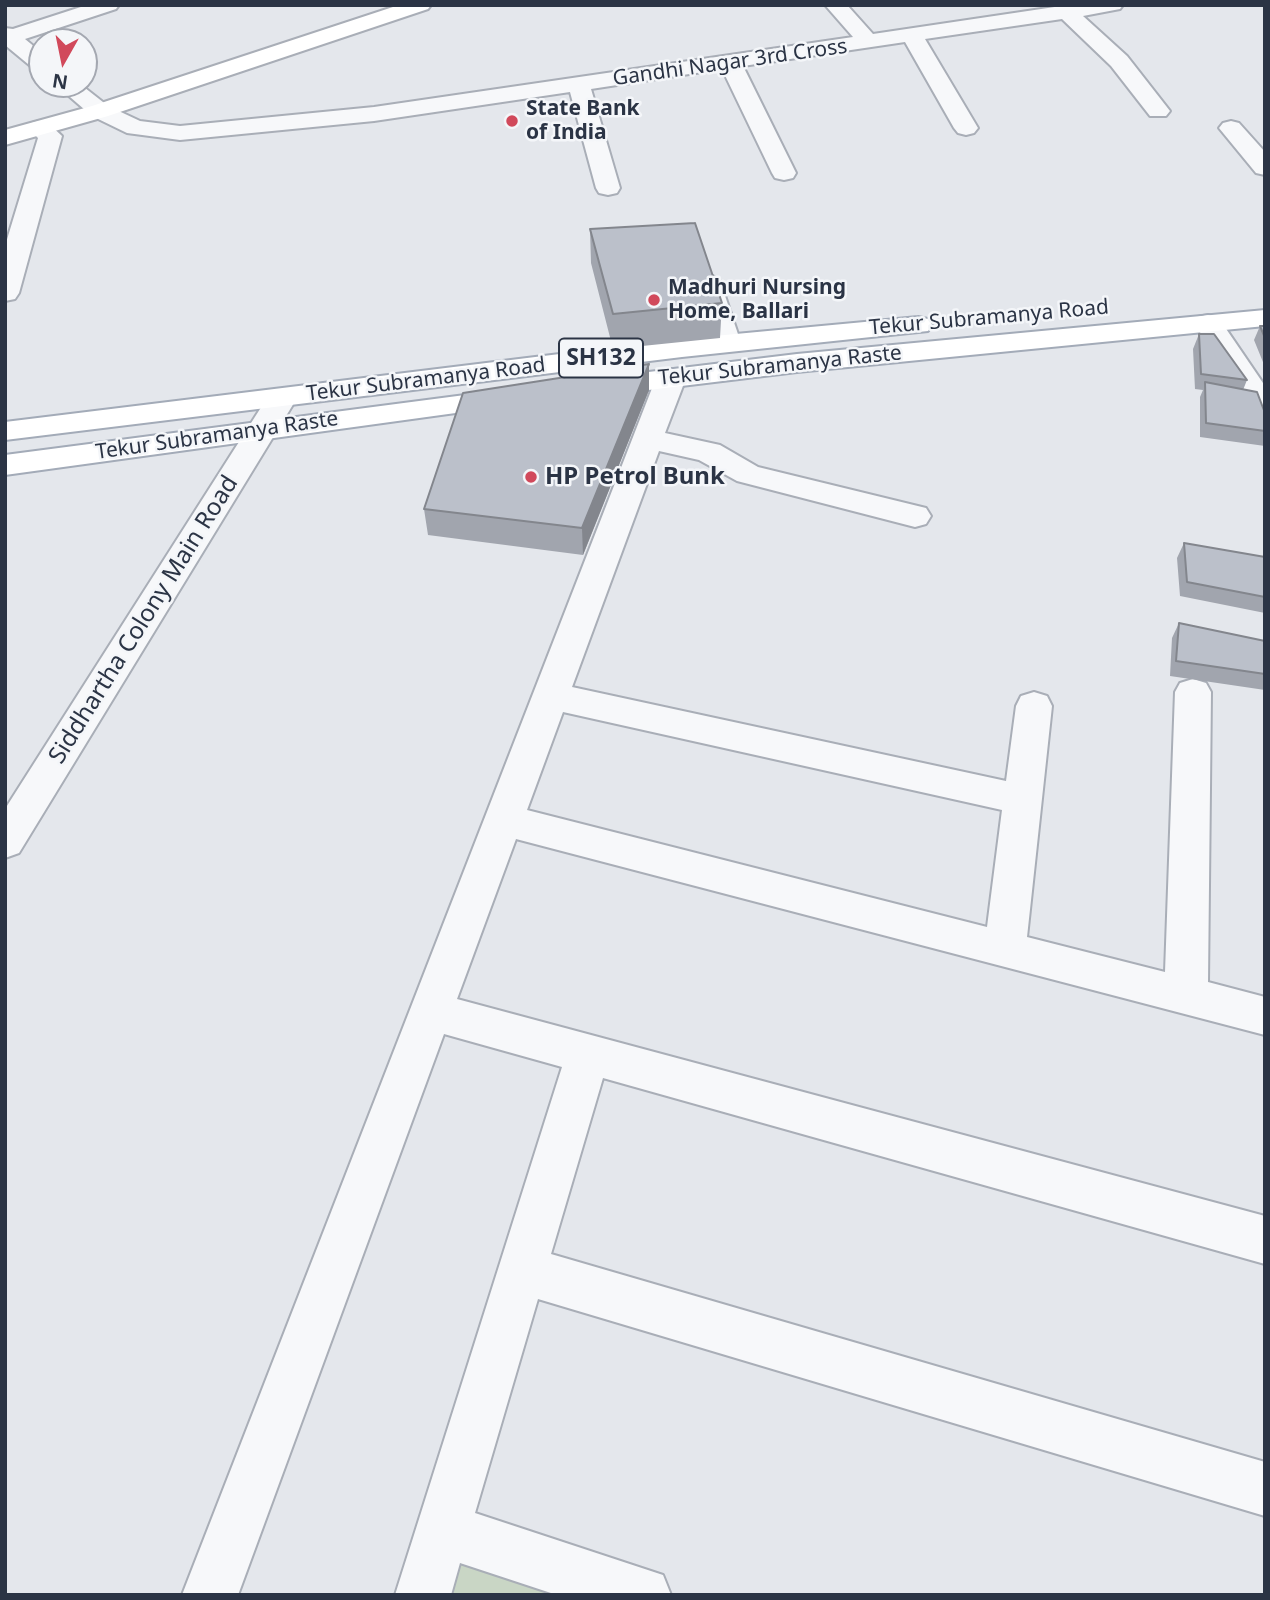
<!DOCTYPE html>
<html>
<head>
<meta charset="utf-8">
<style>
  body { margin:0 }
  #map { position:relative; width:1270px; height:1600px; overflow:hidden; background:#e4e7ec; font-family:"Noto Sans",sans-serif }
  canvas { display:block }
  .frame { position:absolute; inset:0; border:7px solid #2b3445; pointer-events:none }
  .north { position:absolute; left:28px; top:28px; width:70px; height:70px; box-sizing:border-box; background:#f4f6f9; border:2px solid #a4a8b1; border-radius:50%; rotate:189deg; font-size:19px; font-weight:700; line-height:28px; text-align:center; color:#2b3445 }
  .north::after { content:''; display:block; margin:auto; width:24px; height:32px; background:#d1495b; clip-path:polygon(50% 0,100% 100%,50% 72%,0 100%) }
</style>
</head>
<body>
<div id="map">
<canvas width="1270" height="1600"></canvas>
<div class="frame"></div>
<div class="north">N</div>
</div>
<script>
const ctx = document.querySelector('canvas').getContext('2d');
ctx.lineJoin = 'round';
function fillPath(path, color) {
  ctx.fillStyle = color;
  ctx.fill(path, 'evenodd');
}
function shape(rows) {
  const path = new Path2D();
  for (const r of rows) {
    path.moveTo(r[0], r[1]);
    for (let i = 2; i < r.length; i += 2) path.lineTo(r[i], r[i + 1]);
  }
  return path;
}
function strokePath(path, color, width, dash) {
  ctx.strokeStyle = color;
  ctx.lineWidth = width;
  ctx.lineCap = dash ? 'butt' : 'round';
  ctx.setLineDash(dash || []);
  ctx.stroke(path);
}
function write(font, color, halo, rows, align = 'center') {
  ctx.font = font + ' "Noto Sans",sans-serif';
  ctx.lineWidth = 5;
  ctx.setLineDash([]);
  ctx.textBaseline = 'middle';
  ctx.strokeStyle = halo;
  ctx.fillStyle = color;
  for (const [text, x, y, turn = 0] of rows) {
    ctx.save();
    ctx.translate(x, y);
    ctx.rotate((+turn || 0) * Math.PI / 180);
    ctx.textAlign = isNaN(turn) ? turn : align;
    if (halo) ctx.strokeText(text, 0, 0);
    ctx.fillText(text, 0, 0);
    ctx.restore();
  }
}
fillPath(shape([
  [455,1549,602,1595,442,1595]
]), '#c9d6c5');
const lane = shape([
  [711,275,720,281,741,343,738,347,724,347,721,343,702,281,711,275]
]);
const street = shape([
  [87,5,119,5,116,9,25,39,42,53,42,71,34,69,5,45,5,28,13,29,87,5],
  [825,5,847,5,873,34,1068,5,1123,5,1120,9,1083,16,1127,56,1170,111,1166,116,1150,116,1111,66,1062,19,925,39,978,128,974,133,966,135,958,133,954,128,905,42,743,66,796,173,793,178,784,180,775,178,772,173,722,69,591,89,620,188,617,193,608,195,599,193,596,188,570,92,374,121,180,140,127,133,92,116,55,84,80,84,108,106,140,121,180,126,374,107,853,37,825,5],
  [40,121,48,123,62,136,19,293,15,299,5,301,5,246,38,138,28,128,32,123,40,121],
  [1231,121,1239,123,1265,152,1265,175,1256,173,1219,128,1223,123,1231,121],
  [1208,315,1218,317,1265,386,1265,417,1254,414,1194,323,1198,317,1208,315],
  [671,369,681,372,686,378,665,433,720,445,758,467,926,508,931,516,926,524,915,527,737,481,699,460,659,451,572,687,1006,781,1016,706,1021,696,1034,692,1047,696,1052,706,1027,937,1165,972,1175,692,1180,683,1193,679,1206,683,1211,692,1208,982,1265,997,1265,1035,516,839,457,999,1265,1216,1265,1264,603,1078,551,1254,1265,1462,1265,1516,538,1299,475,1513,663,1575,671,1595,557,1595,460,1563,451,1595,395,1595,562,1067,444,1034,238,1595,182,1595,656,378,661,372,671,369],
  [563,712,1002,810,987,927,527,810,563,712],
  [282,389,292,392,297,398,19,853,5,858,5,809,267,398,272,392,282,389]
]);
const secondary = shape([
  [399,5,431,5,428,9,108,116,5,145,5,130,92,106,399,5]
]);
const primary = shape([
  [1265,310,1265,326,797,372,599,396,589,393,584,387,589,381,599,378,797,354,1265,310],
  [918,317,928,319,932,325,928,331,682,357,5,440,5,422,682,339,918,317],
  [511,389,521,392,526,398,521,404,5,475,5,455,511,389]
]);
strokePath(lane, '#a9aeb7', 4);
strokePath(street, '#a9aeb7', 4);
strokePath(secondary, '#a9aeb7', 4);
strokePath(primary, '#a3abb8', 4);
fillPath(lane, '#f7f8fa');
fillPath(street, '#f7f8fa');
fillPath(secondary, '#fff');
fillPath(primary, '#fff');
fillPath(shape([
  [590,229,722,303,720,338,613,349,591,263],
  [1260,326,1265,326,1265,367,1254,340],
  [1199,334,1247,380,1243,390,1265,413,1265,446,1200,437,1200,397,1203,390,1195,389,1193,349],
  [649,364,649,390,583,555,428,535,424,509],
  [1184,543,1265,557,1265,613,1180,596,1177,558],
  [1179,623,1265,641,1265,690,1170,676,1172,638]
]), '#a1a5ae');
fillPath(shape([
  [649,364,649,390,583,555,582,528]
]), '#83868d');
const building = shape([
  [695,223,722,303,613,314,590,229,695,223],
  [1260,326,1265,326,1265,338,1260,326],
  [1199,334,1214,334,1247,380,1201,374,1199,334],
  [649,364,582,528,424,509,463,393,649,364],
  [1205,382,1257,392,1265,413,1265,431,1206,423,1205,382],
  [1184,543,1265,557,1265,597,1187,582,1184,543],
  [1179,623,1265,641,1265,674,1176,661,1179,623]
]);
fillPath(building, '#bbc0ca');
strokePath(building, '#83868d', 2);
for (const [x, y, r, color] of [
  [512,121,7,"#d1495b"],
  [654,300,7,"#d1495b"],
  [531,477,7,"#d1495b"]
]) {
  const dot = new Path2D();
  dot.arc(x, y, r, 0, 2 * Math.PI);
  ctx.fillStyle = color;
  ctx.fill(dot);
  strokePath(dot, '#f4f6f9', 2.5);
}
write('21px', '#2b3445', '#f4f6f9', [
  ["Gandhi Nagar 3rd Cross",730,63,-8],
  ["Tekur Subramanya Road",989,318,-5],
  ["Tekur Subramanya Raste",780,366,-6],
  ["Tekur Subramanya Road",426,380,-7],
  ["Tekur Subramanya Raste",217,436,-8]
]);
write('bold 21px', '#2b3445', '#f4f6f9', [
  ["State Bank",526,109],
  ["of India",526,133],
  ["Madhuri Nursing",668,288],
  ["Home, Ballari",668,312]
], 'left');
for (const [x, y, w] of [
  [601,358,84]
]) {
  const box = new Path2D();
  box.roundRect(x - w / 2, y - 19.5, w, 39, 5);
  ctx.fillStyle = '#f4f6f9';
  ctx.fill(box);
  strokePath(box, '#2b3445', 2);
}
write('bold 23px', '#2b3445', null, [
  ["SH132",601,358]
]);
write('bold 24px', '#2b3445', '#f4f6f9', [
  ["HP Petrol Bunk",545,477]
], 'left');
write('24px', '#2b3445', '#f4f6f9', [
  ["Siddhartha Colony Main Road",144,620,-58]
]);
</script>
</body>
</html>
